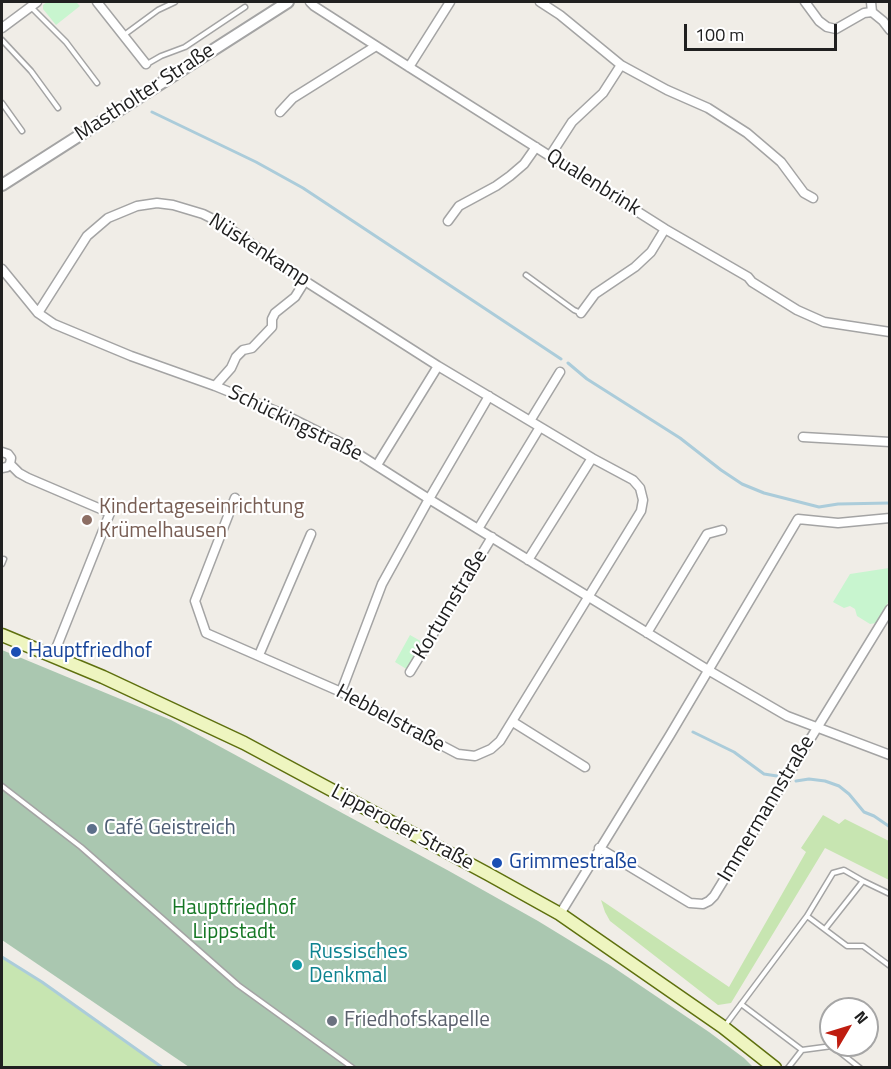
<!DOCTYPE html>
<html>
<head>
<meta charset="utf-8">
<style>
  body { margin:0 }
  #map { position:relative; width:891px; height:1069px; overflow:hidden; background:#f0ede7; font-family:"Titillium Web",sans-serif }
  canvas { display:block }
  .frame { position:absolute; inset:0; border:3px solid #202020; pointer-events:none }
  .north { position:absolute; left:819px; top:997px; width:60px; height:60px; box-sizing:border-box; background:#fff; border:2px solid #a6a6a6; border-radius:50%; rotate:52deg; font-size:16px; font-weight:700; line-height:24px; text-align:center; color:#202020 }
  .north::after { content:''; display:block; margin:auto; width:21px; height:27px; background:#bf1d10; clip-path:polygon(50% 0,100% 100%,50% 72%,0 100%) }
  .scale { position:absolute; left:684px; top:24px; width:153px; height:27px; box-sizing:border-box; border:3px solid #202020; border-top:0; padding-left:8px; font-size:18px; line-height:21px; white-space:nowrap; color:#202020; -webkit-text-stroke:4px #fff; paint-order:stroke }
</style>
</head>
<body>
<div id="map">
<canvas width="891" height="1069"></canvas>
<div class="frame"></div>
<div class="north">N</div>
<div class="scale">100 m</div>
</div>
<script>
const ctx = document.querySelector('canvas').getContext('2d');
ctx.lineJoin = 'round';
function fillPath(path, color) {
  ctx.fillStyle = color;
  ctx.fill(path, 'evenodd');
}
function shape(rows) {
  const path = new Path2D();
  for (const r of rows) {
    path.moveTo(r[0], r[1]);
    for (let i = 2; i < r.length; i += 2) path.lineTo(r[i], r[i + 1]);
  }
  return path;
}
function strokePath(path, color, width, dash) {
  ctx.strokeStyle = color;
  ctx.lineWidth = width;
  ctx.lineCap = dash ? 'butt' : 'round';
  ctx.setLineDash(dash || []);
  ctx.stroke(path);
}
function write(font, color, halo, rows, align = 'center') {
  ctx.font = font + ' "Titillium Web",sans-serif';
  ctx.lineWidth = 4.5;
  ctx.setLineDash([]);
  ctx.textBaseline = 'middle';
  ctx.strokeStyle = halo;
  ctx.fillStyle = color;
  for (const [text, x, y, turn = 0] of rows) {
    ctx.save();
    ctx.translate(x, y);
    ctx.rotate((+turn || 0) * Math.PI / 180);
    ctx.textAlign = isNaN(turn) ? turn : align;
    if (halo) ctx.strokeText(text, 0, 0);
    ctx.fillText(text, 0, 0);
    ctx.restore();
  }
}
fillPath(shape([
  [823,815,839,824,845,819,889,841,889,880,825,848,731,1003,718,1005,610,921,605,912,601,900,729,987,806,852,801,848],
  [2,957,42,982,163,1067,2,1067]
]), '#c7e5b1');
fillPath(shape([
  [2,650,171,720,449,871,538,921,610,965,709,1032,744,1058,753,1067,189,1067,2,940]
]), '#aac7b0');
fillPath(shape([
  [47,2,76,2,80,6,56,25,43,9,43,5],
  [889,568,889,601,876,623,870,624,857,616,855,609,850,606,844,608,833,602,850,574],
  [410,635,424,643,408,670,395,662]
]), '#c8f5cf');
strokePath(shape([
  [152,112,256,162,303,188,561,359],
  [568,363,587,379,680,438,721,470,742,484,764,493,819,507,838,504,890,503],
  [693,732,734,752,764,774,777,776],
  [796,781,809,779,825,781,839,786,849,794,864,812,874,816,890,827],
  [2,957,42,982,163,1068]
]), '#abccda', 3);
const service = shape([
  [31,7,66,42,97,83],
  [124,35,158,10,175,2],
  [2,40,31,71,58,108],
  [147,64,161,56,185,47,245,7],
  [2,103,22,131],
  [526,275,574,310,581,313],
  [2,564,4,559],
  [2,786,81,847,238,985,353,1068],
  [807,916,833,873,844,870,863,881],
  [825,929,863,881,890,894],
  [741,1004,802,1050,832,1046,860,1068],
  [724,1027,807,916,847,946,863,946,890,966],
  [788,1068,802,1050]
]);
const minor = shape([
  [97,2,146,64],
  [310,2,314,6,409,67,665,229,748,277,752,282,797,310,824,322,890,332],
  [540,2,560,15,621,65,667,90,708,108,747,133,781,162,804,193,813,198],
  [805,2,819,21,827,27,836,29,864,13,872,12,883,21,890,30],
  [871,2,872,12],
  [2,28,37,2],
  [409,67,450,2],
  [280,112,293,98,376,46],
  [550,156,572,122,603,93,621,65],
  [448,221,459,206,496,186,510,176,524,164,536,147],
  [2,269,38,313,54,324,131,356,215,386,281,413,341,443,429,499,708,670,787,716,890,755],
  [38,313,87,236,108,218,137,206,157,203,173,205,203,214,223,224,305,281,438,366,592,458,633,480,640,488,643,500,641,511,500,741,491,749,475,756,458,754,341,692,206,633,195,601,235,498],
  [581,313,595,294,635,267,651,252,665,229],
  [215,386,231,368,236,357,243,350,252,348,272,327,272,319,275,313,295,297,305,281],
  [530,421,560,372],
  [803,437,890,442],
  [2,452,8,454,11,458,10,464,19,473,28,478,110,513,53,656],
  [377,465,438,366],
  [2,468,7,467,10,464],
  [478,529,540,427],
  [528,560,592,458],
  [647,633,707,534,722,530],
  [259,655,311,534],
  [410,672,492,537],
  [341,692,382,584,429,499,489,396],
  [513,722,585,767],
  [599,848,690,903,703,904,709,901,714,896,890,609],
  [560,914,670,735,798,519,838,523,890,518]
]);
const tertiary = shape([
  [2,185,288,2]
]);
const secondary = shape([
  [2,635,103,677,244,743,488,874,560,914,723,1027,775,1068]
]);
strokePath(service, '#a4a4a4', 7);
strokePath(minor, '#a4a4a4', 11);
strokePath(tertiary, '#a4a4a4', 14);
strokePath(secondary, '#5e700e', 15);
strokePath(service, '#fff', 4);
strokePath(minor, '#fff', 8);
strokePath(tertiary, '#fff', 10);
strokePath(secondary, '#eef5c0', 12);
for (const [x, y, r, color] of [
  [87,520,6,"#8d6e63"],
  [16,652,6,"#1a4fb4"],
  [92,829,6,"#5c6f8a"],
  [497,863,6,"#1a4fb4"],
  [297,965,6,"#0f9aa8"],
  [332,1021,6,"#6b7280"]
]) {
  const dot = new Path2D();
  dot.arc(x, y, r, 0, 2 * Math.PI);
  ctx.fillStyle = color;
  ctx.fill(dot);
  strokePath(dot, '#fff', 2);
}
write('21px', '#202020', '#fff', [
  ["Mastholter Straße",145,93,-33],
  ["Qualenbrink",593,183,32],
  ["Nüskenkamp",259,251,33],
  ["Schückingstraße",295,424,26],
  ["Kortumstraße",451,605,-59],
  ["Hebbelstraße",390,719,28],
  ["Immermannstraße",767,809,-59],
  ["Lipperoder Straße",402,828,28]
]);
write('21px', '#785e54', '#fff', [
  ["Kindertageseinrichtung",99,508],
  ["Krümelhausen",99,532]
], 'left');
write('21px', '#164399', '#fff', [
  ["Hauptfriedhof",28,652],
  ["Grimmestraße",509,863]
], 'left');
write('21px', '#4e5e75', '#fff', [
  ["Café Geistreich",104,829]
], 'left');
write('21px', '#157724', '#fff', [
  ["Hauptfriedhof",234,909],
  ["Lippstadt",234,933]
]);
write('21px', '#0d838f', '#fff', [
  ["Russisches",309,953],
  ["Denkmal",309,977]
], 'left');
write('21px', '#5b616d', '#fff', [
  ["Friedhofskapelle",344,1021]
], 'left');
</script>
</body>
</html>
